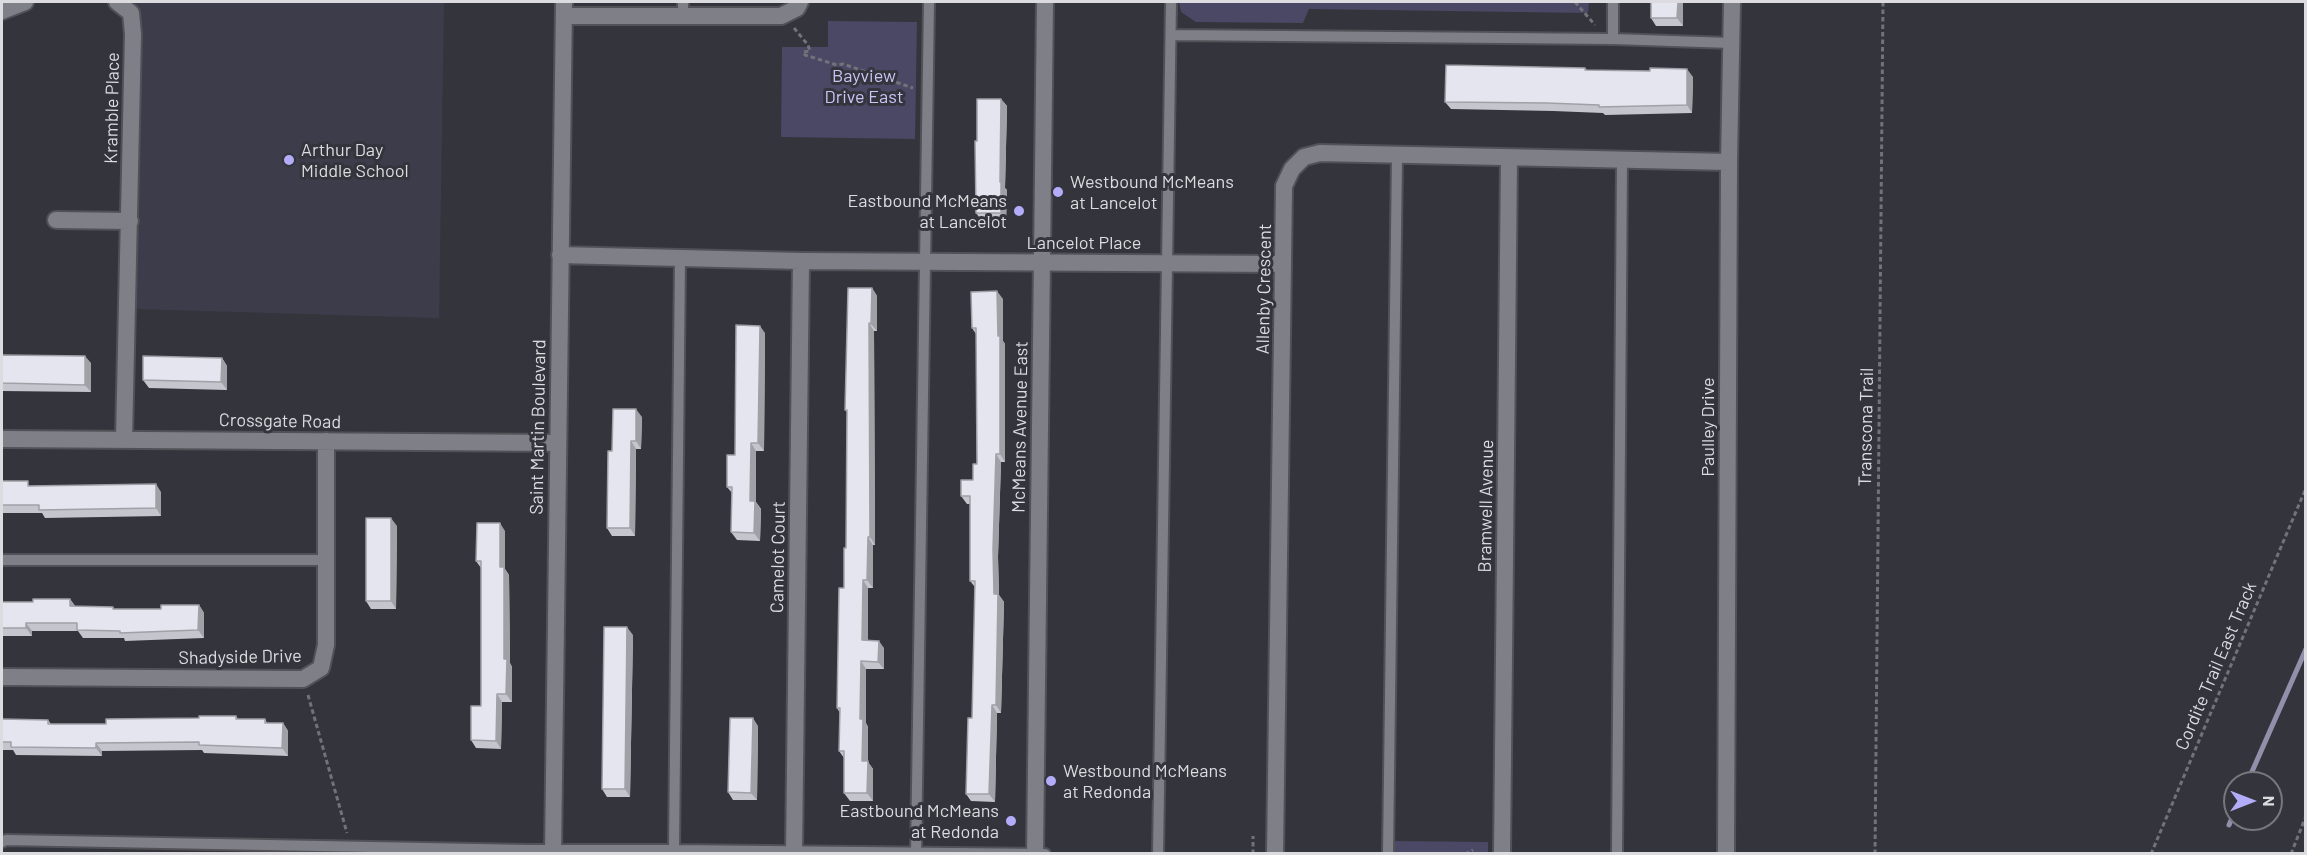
<!DOCTYPE html>
<html>
<head>
<meta charset="utf-8">
<style>
  body { margin:0 }
  #map { position:relative; width:2307px; height:855px; overflow:hidden; background:#34343c; font-family:Barlow,sans-serif }
  canvas { display:block }
  .frame { position:absolute; inset:0; border:3px solid #dbdbe0; pointer-events:none }
  .north { position:absolute; left:2223px; top:771px; width:60px; height:60px; box-sizing:border-box; background:#34343c; border:2px solid #77777e; border-radius:50%; rotate:90deg; font-size:16px; font-weight:700; line-height:24px; text-align:center; color:#dbdbe0 }
  .north::after { content:''; display:block; margin:auto; width:21px; height:27px; background:#b3adf9; clip-path:polygon(50% 0,100% 100%,50% 72%,0 100%) }
</style>
</head>
<body>
<div id="map">
<canvas width="2307" height="855"></canvas>
<div class="frame"></div>
<div class="north">N</div>
</div>
<script>
const ctx = document.querySelector('canvas').getContext('2d');
ctx.lineJoin = 'round';
function fillPath(path, color) {
  ctx.fillStyle = color;
  ctx.fill(path, 'evenodd');
}
function shape(rows) {
  const path = new Path2D();
  for (const r of rows) {
    path.moveTo(r[0], r[1]);
    for (let i = 2; i < r.length; i += 2) path.lineTo(r[i], r[i + 1]);
  }
  return path;
}
function strokePath(path, color, width, dash) {
  ctx.strokeStyle = color;
  ctx.lineWidth = width;
  ctx.lineCap = dash ? 'butt' : 'round';
  ctx.setLineDash(dash || []);
  ctx.stroke(path);
}
function write(font, color, halo, rows, align = 'center') {
  ctx.font = font + ' Barlow,sans-serif';
  ctx.lineWidth = 6;
  ctx.setLineDash([]);
  ctx.textBaseline = 'middle';
  ctx.strokeStyle = halo;
  ctx.fillStyle = color;
  for (const [text, x, y, turn = 0] of rows) {
    ctx.save();
    ctx.translate(x, y);
    ctx.rotate((+turn || 0) * Math.PI / 180);
    ctx.textAlign = isNaN(turn) ? turn : align;
    if (halo) ctx.strokeText(text, 0, 0);
    ctx.fillText(text, 0, 0);
    ctx.restore();
  }
}
fillPath(shape([
  [126,2,444,2,439,318,135,309]
]), '#3d3c4a');
fillPath(shape([
  [1179,2,1589,2,1588,13,1309,9,1303,23,1196,22,1181,12],
  [828,21,917,22,915,139,781,137,782,47,828,47],
  [1394,841,1488,842,1488,853,1394,853]
]), '#4a4864');
strokePath(shape([
  [2247,783,2306,649],
  [2229,825,2235,811]
]), '#928fab', 5);
const service = shape([
  [683,16,683,2],
  [1171,35,1613,39,1731,43],
  [1613,39,1613,2],
  [2,560,327,560],
  [2,842,6,840,528,850,674,850,1045,854],
  [674,850,680,258],
  [916,852,929,2],
  [1158,854,1171,2],
  [1388,854,1397,156],
  [1617,854,1622,160]
]);
const minor = shape([
  [117,2,131,13,133,34,124,439],
  [2,11,25,2],
  [564,16,781,16,797,8,800,2],
  [56,220,130,221],
  [560,255,801,261,1283,264],
  [2,439,558,443],
  [2,677,303,679,321,668,326,645,326,441],
  [553,854,564,2],
  [794,854,801,261],
  [1275,854,1284,186,1292,169,1304,157,1320,153,1729,162],
  [1502,854,1509,158],
  [1726,854,1729,162,1732,2]
]);
const tertiary = shape([
  [1035,854,1045,2]
]);
strokePath(service, '#515157', 14);
strokePath(minor, '#515157', 20);
strokePath(tertiary, '#515157', 20);
strokePath(shape([
  [1575,2,1595,25],
  [794,28,808,45,810,51,803,52,805,55,837,65,843,64,913,88],
  [308,695,347,833],
  [1253,854,1253,836],
  [1465,854,1473,850],
  [1875,854,1883,2],
  [2151,854,2306,488],
  [2291,854,2306,816]
]), '#727279', 3, [4.5, 3]);
strokePath(service, '#7f7f88', 10);
strokePath(minor, '#7f7f88', 16);
strokePath(tertiary, '#7f7f88', 16);
fillPath(shape([
  [1651,2,1683,2,1683,26,1656,26,1651,18],
  [1585,68,1587,70,1693,77,1692,113,1605,115,1603,113,1553,111,1451,109,1445,102],
  [1001,99,1007,106,1005,188,1007,190,1006,221,982,221,976,213,977,141],
  [872,288,877,296,877,331,874,331,875,545,873,545,873,588,868,588,868,640,884,648,884,669,866,669,866,723,868,727,868,762,873,769,873,801,850,801,844,793,844,758,839,751,840,713,837,708,846,548,847,412,845,410],
  [1003,299,1003,341,1005,344,1005,462,1001,462,998,557,999,595,1004,602,1001,713,997,713,995,802,971,801,966,794,972,718,975,587,970,581,970,504,967,504,961,496,973,480,977,464,976,334,972,328],
  [765,333,764,451,756,451,756,502,761,509,760,541,737,540,731,532,732,493,727,487],
  [2,355,91,363,91,392,2,391],
  [222,358,227,366,227,390,149,388,143,380],
  [642,417,641,449,636,449,635,536,612,536,607,528,612,451],
  [2,481,31,486,161,492,161,516,45,518,42,513,2,513],
  [397,526,396,609,371,609,366,601],
  [505,531,505,569,509,575,510,663,512,667,512,702,502,702,501,749,476,748,471,740,481,706,481,568,476,561],
  [70,599,75,606,113,607,114,609,161,609,199,605,204,613,204,638,125,641,124,638,83,638,78,631,32,631,32,636,2,636,2,602,33,602],
  [633,635,630,797,607,797,602,789],
  [236,716,238,719,265,719,267,723,283,723,288,731,288,756,204,753,202,750,102,751,102,756,16,755,13,750,2,750,2,719,48,720,51,724,106,724],
  [758,726,757,800,733,800,728,792]
]), '#c5c5ce');
fillPath(shape([
  [1678,2,1683,2,1683,26,1677,18],
  [1687,69,1693,77,1692,113,1687,105],
  [1001,99,1007,106,1005,188,1007,190,1006,221,1001,213,1000,182],
  [872,288,877,296,877,331,871,324],
  [997,291,1003,299,1003,341,1005,344,1005,462,1000,454],
  [869,323,874,331,875,545,870,537],
  [760,326,765,333,764,451,758,443],
  [85,356,91,363,91,392,85,385],
  [222,358,227,366,227,390,221,382],
  [636,409,642,417,641,449,636,441],
  [631,441,636,449,635,536,630,528],
  [751,443,756,451,756,502,761,509,760,541,754,533,750,501],
  [996,454,1001,462,998,557,999,595,1004,602,1001,713,996,705,993,549],
  [156,484,161,492,161,516,156,508],
  [391,518,397,526,396,609,391,601],
  [500,523,505,531,505,569,509,575,510,663,512,667,512,702,506,694,500,567],
  [868,537,873,545,873,588,867,580],
  [863,580,868,588,868,648,862,640],
  [70,599,76,607,70,606],
  [199,605,204,613,204,638,198,630],
  [26,623,32,631,32,636,26,628],
  [627,627,633,635,630,797,625,789],
  [879,641,884,648,884,669,878,662],
  [861,661,866,669,866,723,868,727,868,762,873,769,873,801,867,793,862,761,860,719],
  [497,694,502,702,501,749,496,741],
  [992,705,997,713,995,802,989,794],
  [753,718,758,726,757,800,751,793],
  [283,723,288,731,288,756,282,748],
  [96,743,102,751,102,756,96,748]
]), '#a0a0a7');
const building = shape([
  [1651,2,1678,2,1677,18,1651,18,1651,2],
  [1446,65,1585,68,1585,70,1650,71,1650,68,1687,69,1687,105,1599,107,1599,105,1547,103,1445,102,1446,65],
  [977,99,1001,99,1000,182,1001,182,1001,213,976,213,975,141,977,141,977,99],
  [848,288,872,288,871,324,869,323,870,537,868,537,867,580,863,580,862,640,879,641,878,662,861,661,860,719,863,719,862,761,868,761,867,793,844,793,844,751,839,751,840,708,837,708,839,588,844,588,844,548,846,548,847,410,845,410,848,288],
  [997,291,998,336,1000,336,1000,454,996,454,993,549,994,594,998,594,996,705,992,705,989,794,966,794,968,718,972,718,975,581,970,581,970,496,961,496,961,480,973,480,973,464,977,464,976,328,972,328,971,292,997,291],
  [736,325,760,326,758,443,751,443,750,501,755,501,754,533,731,532,732,487,727,487,727,455,735,455,736,325],
  [2,355,85,356,85,385,2,383,2,355],
  [143,356,222,358,221,382,143,380,143,356],
  [613,409,636,409,636,441,631,441,630,528,607,528,608,451,612,451,613,409],
  [2,481,28,481,28,486,156,484,156,508,39,510,39,505,2,505,2,481],
  [366,518,391,518,391,601,366,601,366,518],
  [477,523,500,523,500,567,504,567,504,659,507,659,506,694,497,694,496,741,471,740,471,706,481,706,481,561,476,561,477,523],
  [33,599,70,599,70,606,113,607,113,609,161,609,161,605,199,605,198,630,120,633,120,631,77,630,77,623,26,623,26,628,2,628,2,602,33,602,33,599],
  [604,627,627,627,625,789,602,789,604,627],
  [199,716,236,716,236,719,265,719,265,723,283,723,282,748,199,745,199,742,96,743,96,748,11,747,11,742,2,742,2,719,48,720,48,724,106,724,106,719,199,718,199,716],
  [730,718,753,718,751,793,728,792,730,718]
]);
fillPath(building, '#e5e5ef');
strokePath(building, '#a0a0a7', 1.5);
for (const [x, y, r, color] of [
  [289,160,6,"#b3adf9"],
  [1058,192,6,"#b3adf9"],
  [1019,211,6,"#b3adf9"],
  [1051,781,6,"#b3adf9"],
  [1011,821,6,"#b3adf9"]
]) {
  const dot = new Path2D();
  dot.arc(x, y, r, 0, 2 * Math.PI);
  ctx.fillStyle = color;
  ctx.fill(dot);
  strokePath(dot, '#34343c', 2);
}
write('18px', '#c9c5f8', '#34343c', [
  ["Bayview",864,76],
  ["Drive East",864,97]
]);
write('18px', '#dbdbe0', '#34343c', [
  ["Kramble Place",112,108,-89],
  ["Lancelot Place",1084,243],
  ["Allenby Crescent",1264,289,-89],
  ["Crossgate Road",280,421,1],
  ["Saint Martin Boulevard",538,427,-89],
  ["McMeans Avenue East",1020,427,-89],
  ["Paulley Drive",1708,427,-90],
  ["Transcona Trail",1866,427,-89],
  ["Bramwell Avenue",1486,506,-89],
  ["Camelot Court",778,557,-89],
  ["Shadyside Drive",240,657,-1],
  ["Cordite Trail East Track",2216,666,-67]
]);
write('18px', '#dbdbe0', '#34343c', [
  ["Arthur Day",301,150],
  ["Middle School",301,171],
  ["Westbound McMeans",1070,182],
  ["at Lancelot",1070,203],
  ["Eastbound McMeans",1007,201,"right"],
  ["at Lancelot",1007,222,"right"],
  ["Westbound McMeans",1063,771],
  ["at Redonda",1063,792],
  ["Eastbound McMeans",999,811,"right"],
  ["at Redonda",999,832,"right"]
], 'left');
</script>
</body>
</html>
